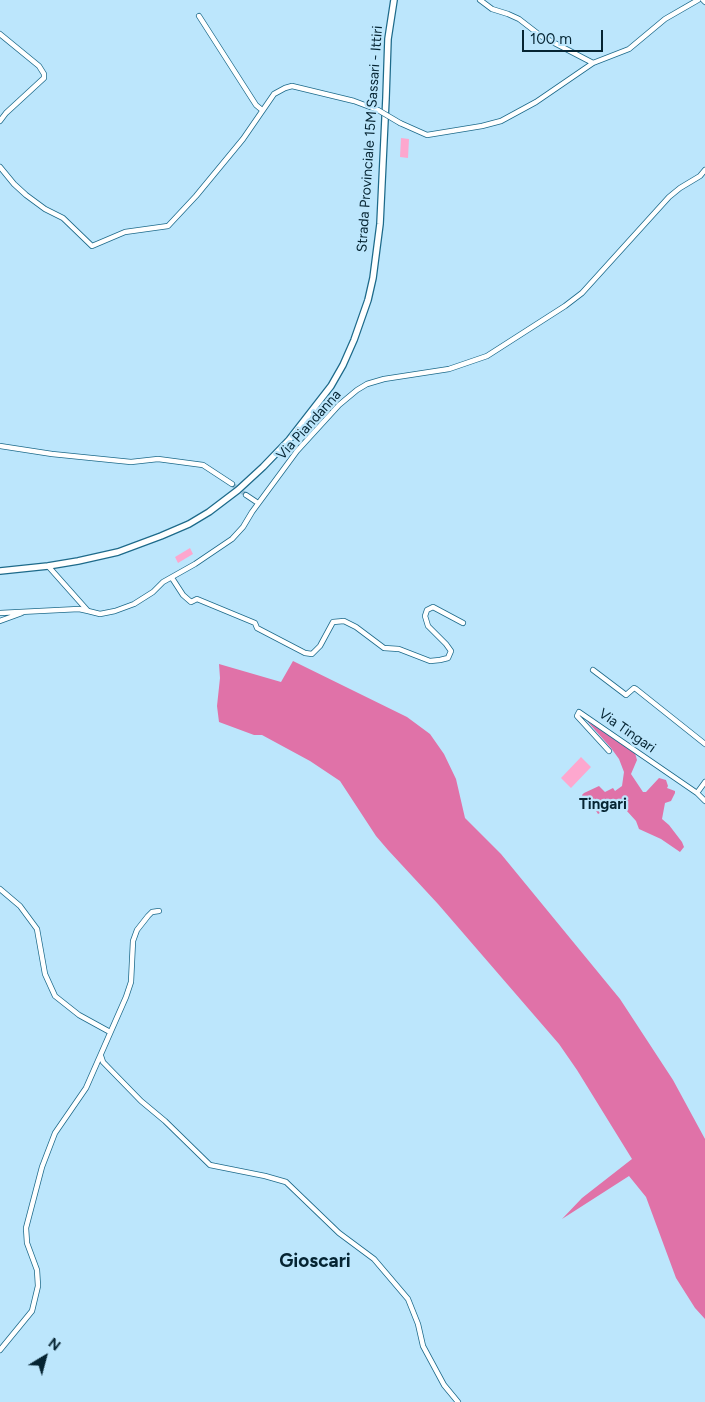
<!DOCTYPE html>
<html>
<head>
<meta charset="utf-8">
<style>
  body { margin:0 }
  #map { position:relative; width:705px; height:1402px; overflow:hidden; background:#bce6fc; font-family:Figtree,sans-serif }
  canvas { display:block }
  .north { position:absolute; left:20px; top:1332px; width:50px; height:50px; -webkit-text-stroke:4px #bce6fc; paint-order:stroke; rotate:37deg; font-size:14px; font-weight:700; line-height:20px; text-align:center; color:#052432 }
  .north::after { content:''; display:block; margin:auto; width:18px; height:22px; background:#052432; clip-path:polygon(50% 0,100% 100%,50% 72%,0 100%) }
  .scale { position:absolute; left:522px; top:30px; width:81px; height:22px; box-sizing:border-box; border:2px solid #052432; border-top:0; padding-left:6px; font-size:15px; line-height:18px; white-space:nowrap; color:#052432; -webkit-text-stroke:4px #bce6fc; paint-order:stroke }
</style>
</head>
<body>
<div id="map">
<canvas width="705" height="1402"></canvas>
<div class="north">N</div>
<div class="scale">100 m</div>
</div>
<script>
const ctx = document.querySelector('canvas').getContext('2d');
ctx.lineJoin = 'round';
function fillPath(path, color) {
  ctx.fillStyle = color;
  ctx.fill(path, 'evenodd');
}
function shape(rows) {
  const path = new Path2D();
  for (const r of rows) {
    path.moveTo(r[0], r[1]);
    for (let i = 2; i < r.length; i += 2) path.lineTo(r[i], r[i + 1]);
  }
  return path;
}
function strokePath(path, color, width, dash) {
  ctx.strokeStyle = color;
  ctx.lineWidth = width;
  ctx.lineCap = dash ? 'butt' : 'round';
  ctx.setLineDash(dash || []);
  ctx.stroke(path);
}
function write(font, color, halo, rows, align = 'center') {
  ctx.font = font + ' Figtree,sans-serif';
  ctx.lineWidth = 4.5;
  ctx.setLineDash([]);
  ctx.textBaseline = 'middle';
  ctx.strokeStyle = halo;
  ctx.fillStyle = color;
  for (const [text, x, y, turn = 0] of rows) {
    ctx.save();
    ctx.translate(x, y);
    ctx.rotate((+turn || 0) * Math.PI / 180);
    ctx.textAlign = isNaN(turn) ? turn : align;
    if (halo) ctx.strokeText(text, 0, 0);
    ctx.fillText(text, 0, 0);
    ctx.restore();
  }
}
fillPath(shape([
  [401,138,409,139,408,158,400,157],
  [190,548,193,554,178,563,175,557],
  [581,757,591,767,571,788,561,778]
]), '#fda7ce');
fillPath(shape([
  [293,661,407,717,430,734,444,754,456,779,465,818,501,854,620,999,673,1080,705,1139,705,1319,695,1308,676,1278,646,1197,629,1176,562,1219,582,1198,632,1159,577,1070,559,1044,438,904,388,850,376,836,340,781,310,761,262,735,254,735,219,722,217,706,220,678,219,664,281,682],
  [587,721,635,753,637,760,631,774,643,792,646,792,659,778,666,780,668,786,667,788,675,791,675,793,671,801,665,803,662,819,669,825,682,842,684,847,680,852,661,839,639,829,636,821,617,800,610,801,605,810,598,814,595,809,597,800,595,799,586,802,584,801,582,795,584,793,599,786,605,792,613,788,615,791,622,786,624,772,619,759,611,748]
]), '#e072a8');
strokePath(shape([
  [232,484,246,495]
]), '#97bfd4', 4.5, [4.5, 2]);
const street = shape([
  [480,0,492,9,508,14,519,19,541,36,593,63],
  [703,0,705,2],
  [199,16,256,105,262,110],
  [0,34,39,66,44,74,44,78,6,113,0,121],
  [400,123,427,135,482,126,501,121,536,102,593,63,629,49,665,19,698,0],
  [0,167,14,184,26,195,45,209,63,218,92,246,125,232,168,226,196,196,243,139,274,94,285,88,292,86,354,101,378,110],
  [0,446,52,454,131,462,158,459,203,465,232,484],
  [246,495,258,503],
  [48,566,88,611,100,614,115,611,134,604,153,592,163,582,195,564,232,539,243,527,252,512,297,451,339,405,357,390,367,384,384,379,449,369,487,356,565,306,582,293,669,197,680,188,700,176,705,170],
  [172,578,183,595,191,602,197,599,255,623,257,628,305,653,312,654,320,646,333,622,344,621,356,627,384,648,399,649,430,661,440,660,448,658,451,651,446,644,428,626,425,616,427,610,433,607,463,623],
  [0,613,79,609,88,611],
  [0,621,22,613],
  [593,670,626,695,634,688,636,689,705,744],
  [609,751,577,716,579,712,697,793,705,801],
  [697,793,705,782],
  [0,889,20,906,37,929,45,974,55,996,79,1015,110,1032],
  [101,1056,103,1062,141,1101,165,1121,210,1165,265,1176,286,1182,339,1233,374,1259,408,1299,418,1324,423,1346,444,1385,458,1402],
  [0,1350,32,1311,38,1286,37,1270,27,1243,26,1228,42,1167,55,1133,86,1088,126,997,131,982,133,941,137,930,148,916,152,912,159,911]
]);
const secondary = shape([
  [0,571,48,566,78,561,118,552,161,536,189,524,209,512,238,490,263,467,289,440,331,386,343,365,354,340,368,300,373,278,380,224,386,98,388,39,394,0]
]);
strokePath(street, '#1d6a8a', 6);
strokePath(secondary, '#1d6a8a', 8);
strokePath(street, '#fff', 4.5);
strokePath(secondary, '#fff', 5.5);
const streetBridge = shape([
  [378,110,400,123]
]);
strokePath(streetBridge, '#1d6a8a', 6, []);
strokePath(streetBridge, '#fff', 4.5);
write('14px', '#052432', '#bce6fc', [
  ["Strada Provinciale 15M Sassari - Ittiri",370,139,-86],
  ["Via Piandanna",309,425,-48],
  ["Via Tingari",627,731,35]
]);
write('bold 15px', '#052432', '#bce6fc', [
  ["Tingari",603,805]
]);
write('bold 19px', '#052432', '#bce6fc', [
  ["Gioscari",315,1261]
]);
</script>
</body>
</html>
